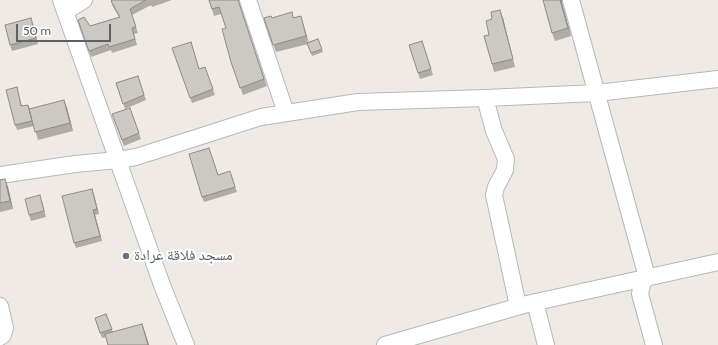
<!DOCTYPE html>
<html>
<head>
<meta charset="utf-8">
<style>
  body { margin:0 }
  #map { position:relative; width:718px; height:345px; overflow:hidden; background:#efebe4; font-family:Cabin,sans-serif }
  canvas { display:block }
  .scale { position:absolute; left:16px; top:24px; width:95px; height:18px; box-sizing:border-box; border:2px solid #5c6165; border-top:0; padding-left:5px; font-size:12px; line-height:14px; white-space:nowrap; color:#5c6165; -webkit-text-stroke:3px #fff; paint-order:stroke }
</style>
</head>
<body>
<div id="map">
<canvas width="718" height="345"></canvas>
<div class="scale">50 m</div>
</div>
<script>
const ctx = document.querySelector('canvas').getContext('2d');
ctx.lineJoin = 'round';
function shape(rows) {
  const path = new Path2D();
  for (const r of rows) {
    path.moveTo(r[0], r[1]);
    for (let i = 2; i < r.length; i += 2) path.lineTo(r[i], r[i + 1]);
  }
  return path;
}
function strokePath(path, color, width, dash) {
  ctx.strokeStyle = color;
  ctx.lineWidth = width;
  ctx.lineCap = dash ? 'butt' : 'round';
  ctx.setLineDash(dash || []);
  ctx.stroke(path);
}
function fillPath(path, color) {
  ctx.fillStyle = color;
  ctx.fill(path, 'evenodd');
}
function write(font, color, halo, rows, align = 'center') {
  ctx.font = font + ' Cabin,"Noto Naskh Arabic",sans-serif';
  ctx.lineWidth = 4;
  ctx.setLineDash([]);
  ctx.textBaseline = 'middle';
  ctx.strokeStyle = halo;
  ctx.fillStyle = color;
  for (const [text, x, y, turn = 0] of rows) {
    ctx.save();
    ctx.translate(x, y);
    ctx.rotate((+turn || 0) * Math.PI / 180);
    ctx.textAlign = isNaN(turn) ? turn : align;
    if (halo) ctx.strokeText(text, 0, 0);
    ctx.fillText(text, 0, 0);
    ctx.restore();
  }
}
const minor = shape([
  [61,0,162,285,186,345],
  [248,0,286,113],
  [571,0,647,277,642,284,640,294,654,345],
  [65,12,84,0],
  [485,98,494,131,506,159,505,170,496,187,494,195,518,306],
  [0,175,75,164,118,160,136,157,261,117,358,102,485,98,597,93,718,79],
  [535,302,546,345],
  [0,306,5,328,3,335,0,337],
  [385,345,527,304,718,262]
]);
strokePath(minor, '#b4b8bb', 18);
strokePath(minor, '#fff', 16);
fillPath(shape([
  [112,0,172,0,152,7,151,5,132,15,138,33,134,34,137,45,112,53,111,50,91,57,78,20,90,26,119,17,113,7,111,1],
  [209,0,239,3,267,86,243,95,231,62,226,28,221,14,214,16],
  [543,0,562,0,562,3,571,36,555,41,552,33],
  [301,16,308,42,318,39,323,52,312,56,308,44,276,52,264,18,294,18],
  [503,18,515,67,494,72,492,64,489,35],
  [33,24,38,44,12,51,10,45],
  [422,41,433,75,420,79,409,45],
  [191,42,199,69,205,67,215,95,192,103,172,48],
  [138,76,146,100,125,109,116,83],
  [17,87,22,106,28,105,30,109,64,100,67,108,73,131,38,140,34,126,17,130,15,125],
  [130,108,141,139,124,146,112,114],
  [218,175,232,177,237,192,204,202,202,197],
  [0,180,8,187,13,209,0,212],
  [92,189,94,195,99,214,95,215,102,241,76,248,74,243],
  [42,201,46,217,31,221,29,215],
  [106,314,113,332,142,324,149,345,108,345,106,337,102,338,95,318]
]), '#afaca8');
fillPath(shape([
  [560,0,562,0,562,3,571,36,568,28],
  [500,10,503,18,515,67,513,59],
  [301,16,303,23,309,43,306,36],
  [31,18,33,24,38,44,36,38],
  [64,100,67,108,73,131,70,123],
  [5,179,8,187,13,209,10,201],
  [92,189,94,195,99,214,97,209],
  [93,210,95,215,102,241,100,236],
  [142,324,145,332,149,345,148,345]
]), '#8f8c88');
const building = shape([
  [112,0,146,0,130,9,136,27,132,28,135,39,109,47,108,44,89,51,78,20,84,17,90,26,120,17,111,1,112,0],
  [209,0,238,0,264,79,240,88,231,62,222,29,226,28,219,7,212,9,209,0],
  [543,0,560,0,568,28,552,33,543,0],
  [500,10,513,59,492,64,484,36,489,35,486,21,492,19,491,12,500,10],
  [292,12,293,18,301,16,306,36,273,45,264,18,271,16,272,18,292,12],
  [31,18,36,38,10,45,5,25,31,18],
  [318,39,322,49,311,53,307,43,318,39],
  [422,41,431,69,418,73,409,45,422,41],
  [191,42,199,69,205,67,213,89,190,98,172,48,191,42],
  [138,76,144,95,123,104,116,83,138,76],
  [17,87,21,106,28,105,32,121,15,125,6,90,17,87],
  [64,100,70,123,35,132,29,109,64,100],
  [130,108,139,133,122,140,112,114,130,108],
  [209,148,218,175,230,171,235,187,202,197,189,154,209,148],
  [5,179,10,201,0,203,0,180,5,179],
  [92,189,97,209,93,210,100,236,74,243,62,196,92,189],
  [40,195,44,211,29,215,25,199,40,195],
  [106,314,112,329,100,333,95,318,106,314],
  [142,324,148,345,108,345,105,334,142,324]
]);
fillPath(building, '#ccc8c3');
strokePath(building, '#8f8c88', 1);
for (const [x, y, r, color] of [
  [126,256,4,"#6b7280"]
]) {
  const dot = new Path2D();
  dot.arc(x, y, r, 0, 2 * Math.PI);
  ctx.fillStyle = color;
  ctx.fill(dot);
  strokePath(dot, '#fff', 1.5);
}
write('15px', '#5b616d', '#fff', [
  ["مسجد فلاقة عرادة",134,256]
], 'left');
</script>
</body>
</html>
